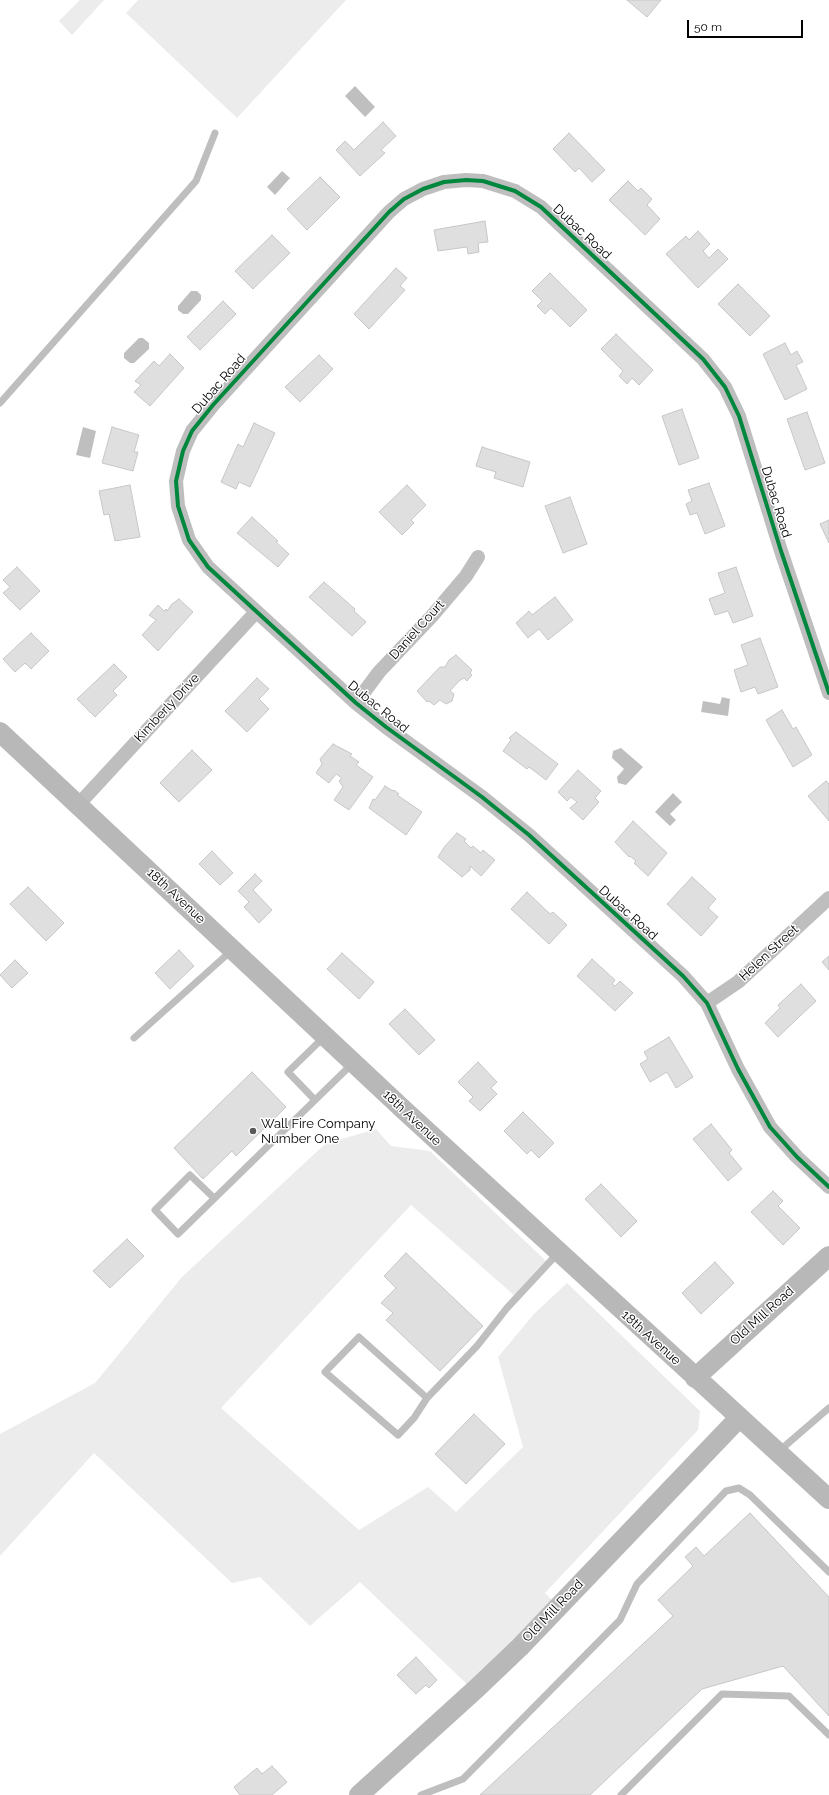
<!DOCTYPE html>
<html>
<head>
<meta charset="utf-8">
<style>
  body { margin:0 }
  #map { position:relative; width:829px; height:1795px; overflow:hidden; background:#fff; font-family:Raleway,sans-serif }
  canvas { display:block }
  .scale { position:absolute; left:687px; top:20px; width:116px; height:18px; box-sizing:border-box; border:2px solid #000; border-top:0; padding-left:5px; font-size:12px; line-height:14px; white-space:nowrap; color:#000; -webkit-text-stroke:3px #fff; paint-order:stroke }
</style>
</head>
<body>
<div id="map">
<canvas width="829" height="1795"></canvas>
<div class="scale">50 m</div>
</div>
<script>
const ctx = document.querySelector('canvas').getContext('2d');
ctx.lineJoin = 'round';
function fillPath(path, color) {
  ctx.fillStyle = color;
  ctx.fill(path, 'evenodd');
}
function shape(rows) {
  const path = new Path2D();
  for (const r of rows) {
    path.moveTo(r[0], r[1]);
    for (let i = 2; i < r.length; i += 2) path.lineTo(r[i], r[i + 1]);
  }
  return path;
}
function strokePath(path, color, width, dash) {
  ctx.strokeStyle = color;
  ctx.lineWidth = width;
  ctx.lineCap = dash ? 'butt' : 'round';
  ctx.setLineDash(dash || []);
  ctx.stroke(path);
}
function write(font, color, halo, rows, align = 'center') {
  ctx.font = font + ' Raleway,sans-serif';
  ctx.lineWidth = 3;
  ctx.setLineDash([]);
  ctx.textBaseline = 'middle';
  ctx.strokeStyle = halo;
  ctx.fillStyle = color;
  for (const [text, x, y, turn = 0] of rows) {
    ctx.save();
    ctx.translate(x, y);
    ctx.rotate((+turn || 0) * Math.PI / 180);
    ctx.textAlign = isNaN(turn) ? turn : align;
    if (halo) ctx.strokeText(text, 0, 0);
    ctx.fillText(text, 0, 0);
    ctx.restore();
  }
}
fillPath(shape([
  [80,0,104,0,72,35,59,21],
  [138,0,346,0,237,118,126,13],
  [376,1129,391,1146,430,1151,546,1261,515,1296,411,1205,221,1408,359,1530,428,1487,456,1512,523,1447,498,1357,534,1314,567,1283,700,1411,698,1430,545,1593,554,1602,471,1688,360,1582,310,1626,260,1577,232,1583,94,1453,0,1556,0,1434,95,1383,182,1277,325,1144]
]), '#ececec');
fillPath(shape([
  [355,86,375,107,365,117,345,96],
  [282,171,290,178,275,195,267,187],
  [191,291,197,291,201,295,201,300,188,314,183,314,178,310,178,306],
  [139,338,143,338,149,343,149,349,134,363,130,363,124,358,124,353],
  [83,427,96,431,90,458,76,455],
  [722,697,730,699,728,716,701,712,703,701,720,704],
  [621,748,643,767,626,785,618,783,617,777,624,769,612,758,613,751],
  [673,793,682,802,670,814,676,820,670,826,655,812]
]), '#bfbfbf');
const building = shape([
  [627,0,661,0,647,17,627,0],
  [383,122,396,136,381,150,385,153,360,176,336,150,345,141,354,150,383,122],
  [569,133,605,170,592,182,579,168,575,172,553,149,569,133],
  [320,177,340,197,307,230,287,209,320,177],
  [628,181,638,191,641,188,652,199,647,205,660,219,645,235,609,200,628,181],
  [485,221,488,242,478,243,479,252,468,254,467,247,438,251,434,230,485,221],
  [698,231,710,244,703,251,709,258,718,249,728,259,698,288,666,254,686,236,689,240,698,231],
  [272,235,290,253,253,289,235,271,272,235],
  [396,268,407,278,400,286,405,290,369,329,354,314,396,268],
  [550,273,587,310,570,327,551,308,545,314,537,306,542,301,532,291,550,273],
  [738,284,770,316,750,336,718,304,738,284],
  [223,301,236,314,200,350,187,337,223,301],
  [616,334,653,370,639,385,632,378,627,384,619,376,623,371,601,349,616,334],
  [785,343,791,355,797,351,803,362,796,365,807,389,785,400,763,354,785,343],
  [170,354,184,368,150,406,134,392,141,385,135,381,154,361,159,366,170,354],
  [319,355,333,369,300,402,285,387,319,355],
  [682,409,699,458,679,465,662,416,682,409],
  [807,412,825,463,805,470,787,419,807,412],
  [254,423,275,433,250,487,239,482,236,489,221,482,238,444,243,447,254,423],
  [112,427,139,435,134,452,138,452,133,471,102,463,112,427],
  [482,447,530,462,523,487,494,478,496,472,476,466,482,447],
  [709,483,725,526,705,534,697,513,690,515,686,504,692,501,688,490,709,483],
  [130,485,140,537,115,541,109,514,104,515,99,491,130,485],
  [407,485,426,505,411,520,414,523,402,535,379,512,407,485],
  [570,497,587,544,563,553,545,506,570,497],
  [252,517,278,541,276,542,289,554,278,567,237,533,252,517],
  [829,520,829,543,820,524,829,520],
  [17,567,40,591,20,610,3,593,10,587,3,580,17,567],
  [736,567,753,616,733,623,728,611,715,615,709,599,725,593,718,573,736,567],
  [324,582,355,609,354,611,366,622,352,636,309,597,324,582],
  [555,597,573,620,548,640,539,629,528,638,516,623,529,611,532,615,555,597],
  [179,599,193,612,158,651,142,635,156,620,149,615,158,605,164,611,166,609,167,611,172,604,179,599],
  [31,633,49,651,31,669,25,663,15,672,3,659,31,633],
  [760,638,778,687,758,694,755,687,741,692,734,670,748,665,741,645,760,638],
  [456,655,472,670,470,673,472,675,467,681,464,678,459,681,450,691,454,694,452,701,446,704,440,700,434,705,429,701,427,702,417,691,440,667,445,667,449,660,456,655],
  [114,664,127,677,113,691,117,695,95,717,77,699,114,664],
  [257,678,269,689,259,699,269,709,247,732,225,711,257,678],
  [782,710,793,729,796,727,812,755,793,767,766,720,782,710],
  [516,732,558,764,546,780,529,767,527,769,503,751,511,740,509,738,516,732],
  [333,744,352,754,350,756,359,762,356,765,373,777,349,810,334,800,343,787,339,781,342,778,336,774,329,783,316,773,322,764,320,759,333,744],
  [192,750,212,770,179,802,160,783,192,750],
  [578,770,601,791,595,798,599,802,583,820,570,808,577,802,571,797,567,801,558,792,578,770],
  [826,781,829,784,829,821,808,796,826,781],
  [385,786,393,791,394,790,399,794,397,795,422,812,406,835,369,808,373,799,375,800,385,786],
  [633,821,667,853,648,876,634,863,636,861,630,856,629,857,615,842,633,821],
  [457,833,466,839,464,841,471,848,473,846,481,853,483,850,495,860,481,876,470,866,470,870,462,877,438,857,445,846,457,833],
  [212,851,233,873,220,885,199,864,212,851],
  [255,874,262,881,253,890,272,910,259,923,244,907,249,902,238,891,255,874],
  [692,877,716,899,708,908,718,917,701,936,667,904,692,877],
  [28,887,64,923,46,941,10,904,28,887],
  [527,892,550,914,553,912,567,925,549,944,511,909,527,892],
  [179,950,194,966,170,989,155,973,179,950],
  [342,953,374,982,359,999,327,969,342,953],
  [829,956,829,970,822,962,829,956],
  [592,959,615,980,612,984,615,986,620,981,633,993,615,1011,577,976,592,959],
  [15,960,28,973,12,988,0,975,15,960],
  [801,984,816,1001,778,1037,765,1023,780,1008,778,1005,801,984],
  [405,1009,435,1040,419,1055,389,1024,405,1009],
  [669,1037,693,1077,676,1088,667,1072,650,1082,640,1064,648,1059,644,1052,669,1037],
  [478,1062,497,1082,491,1088,497,1094,480,1111,469,1101,473,1097,458,1082,478,1062],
  [252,1072,286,1107,236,1156,232,1151,203,1179,174,1148,252,1072],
  [523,1112,554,1143,539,1158,531,1150,527,1154,504,1131,523,1112],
  [711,1124,732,1150,729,1153,742,1169,728,1181,693,1139,711,1124],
  [601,1184,637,1221,621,1237,585,1199,601,1184],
  [773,1191,783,1201,778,1206,800,1228,783,1245,751,1212,773,1191],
  [127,1239,144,1256,110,1288,93,1271,127,1239],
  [406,1253,483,1326,440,1371,386,1320,393,1313,381,1303,396,1288,384,1276,406,1253],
  [715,1262,734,1283,701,1314,682,1293,715,1262],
  [474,1414,505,1444,466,1484,435,1454,474,1414],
  [750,1513,829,1597,829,1716,783,1666,702,1689,590,1795,480,1795,673,1616,658,1600,693,1566,685,1557,696,1547,704,1556,750,1513],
  [416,1657,437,1680,429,1688,426,1685,416,1694,397,1675,416,1657],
  [272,1766,287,1782,272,1795,240,1795,234,1787,257,1768,262,1774,272,1766]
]);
fillPath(building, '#dfdfdf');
strokePath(building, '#c7c7c7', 1);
strokePath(shape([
  [0,403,196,181,215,133],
  [134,1038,231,951],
  [315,1100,288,1072,325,1036],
  [214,1198,190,1175,155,1210,178,1234,353,1063],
  [427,1398,359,1337,325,1372,398,1435,414,1418,427,1398,477,1346,507,1308,558,1253],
  [778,1452,829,1408],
  [421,1795,463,1779,620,1620,637,1584,726,1491,739,1488,750,1495,829,1572],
  [621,1795,722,1694,789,1696,829,1735]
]), '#bebebe', 7);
strokePath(shape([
  [829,693,781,551,739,416,725,387,703,359,541,207,515,191,483,181,466,180,444,182,423,189,404,199,389,212,213,405,192,431,183,451,176,481,178,506,189,540,208,567,356,703,386,727,482,797,529,835,683,976,707,1003,738,1069,770,1127,797,1157,829,1187],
  [356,703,379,672,432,616,466,576,478,557],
  [78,805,256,612],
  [707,1003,738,982,829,898]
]), '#bebebe', 14);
strokePath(shape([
  [0,732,405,1111,829,1499],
  [695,1378,829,1256],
  [359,1795,477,1688,520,1647,739,1418]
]), '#b8b8b8', 20);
strokePath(shape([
  [829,693,781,551,739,416,725,387,703,359,541,207,515,191,483,181,466,180,444,182,423,189,404,199,389,212,213,405,192,431,183,451,176,481,178,506,189,540,208,567,356,703,386,727,482,797,529,835,683,976,707,1003,738,1069,770,1127,797,1157,829,1187]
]), '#00873e', 4);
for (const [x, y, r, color] of [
  [253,1131,4,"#595959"]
]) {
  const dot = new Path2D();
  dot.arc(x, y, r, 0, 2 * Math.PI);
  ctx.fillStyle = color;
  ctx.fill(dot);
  strokePath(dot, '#fff', 1.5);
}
write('13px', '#000', '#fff', [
  ["Dubac Road",582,232,43],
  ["Dubac Road",219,384,-49],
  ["Dubac Road",776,502,73],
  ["Daniel Court",417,630,-48],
  ["Dubac Road",378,707,39],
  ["Kimberly Drive",167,708,-47],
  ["18th Avenue",176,896,43],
  ["Dubac Road",628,913,42],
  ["Helen Street",769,953,-43],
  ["18th Avenue",412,1118,43],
  ["Old Mill Road",762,1316,-42],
  ["18th Avenue",651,1338,42],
  ["Old Mill Road",553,1611,-46]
]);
write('13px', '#000', '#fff', [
  ["Wall Fire Company",261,1124],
  ["Number One",261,1139]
], 'left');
</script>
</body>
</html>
